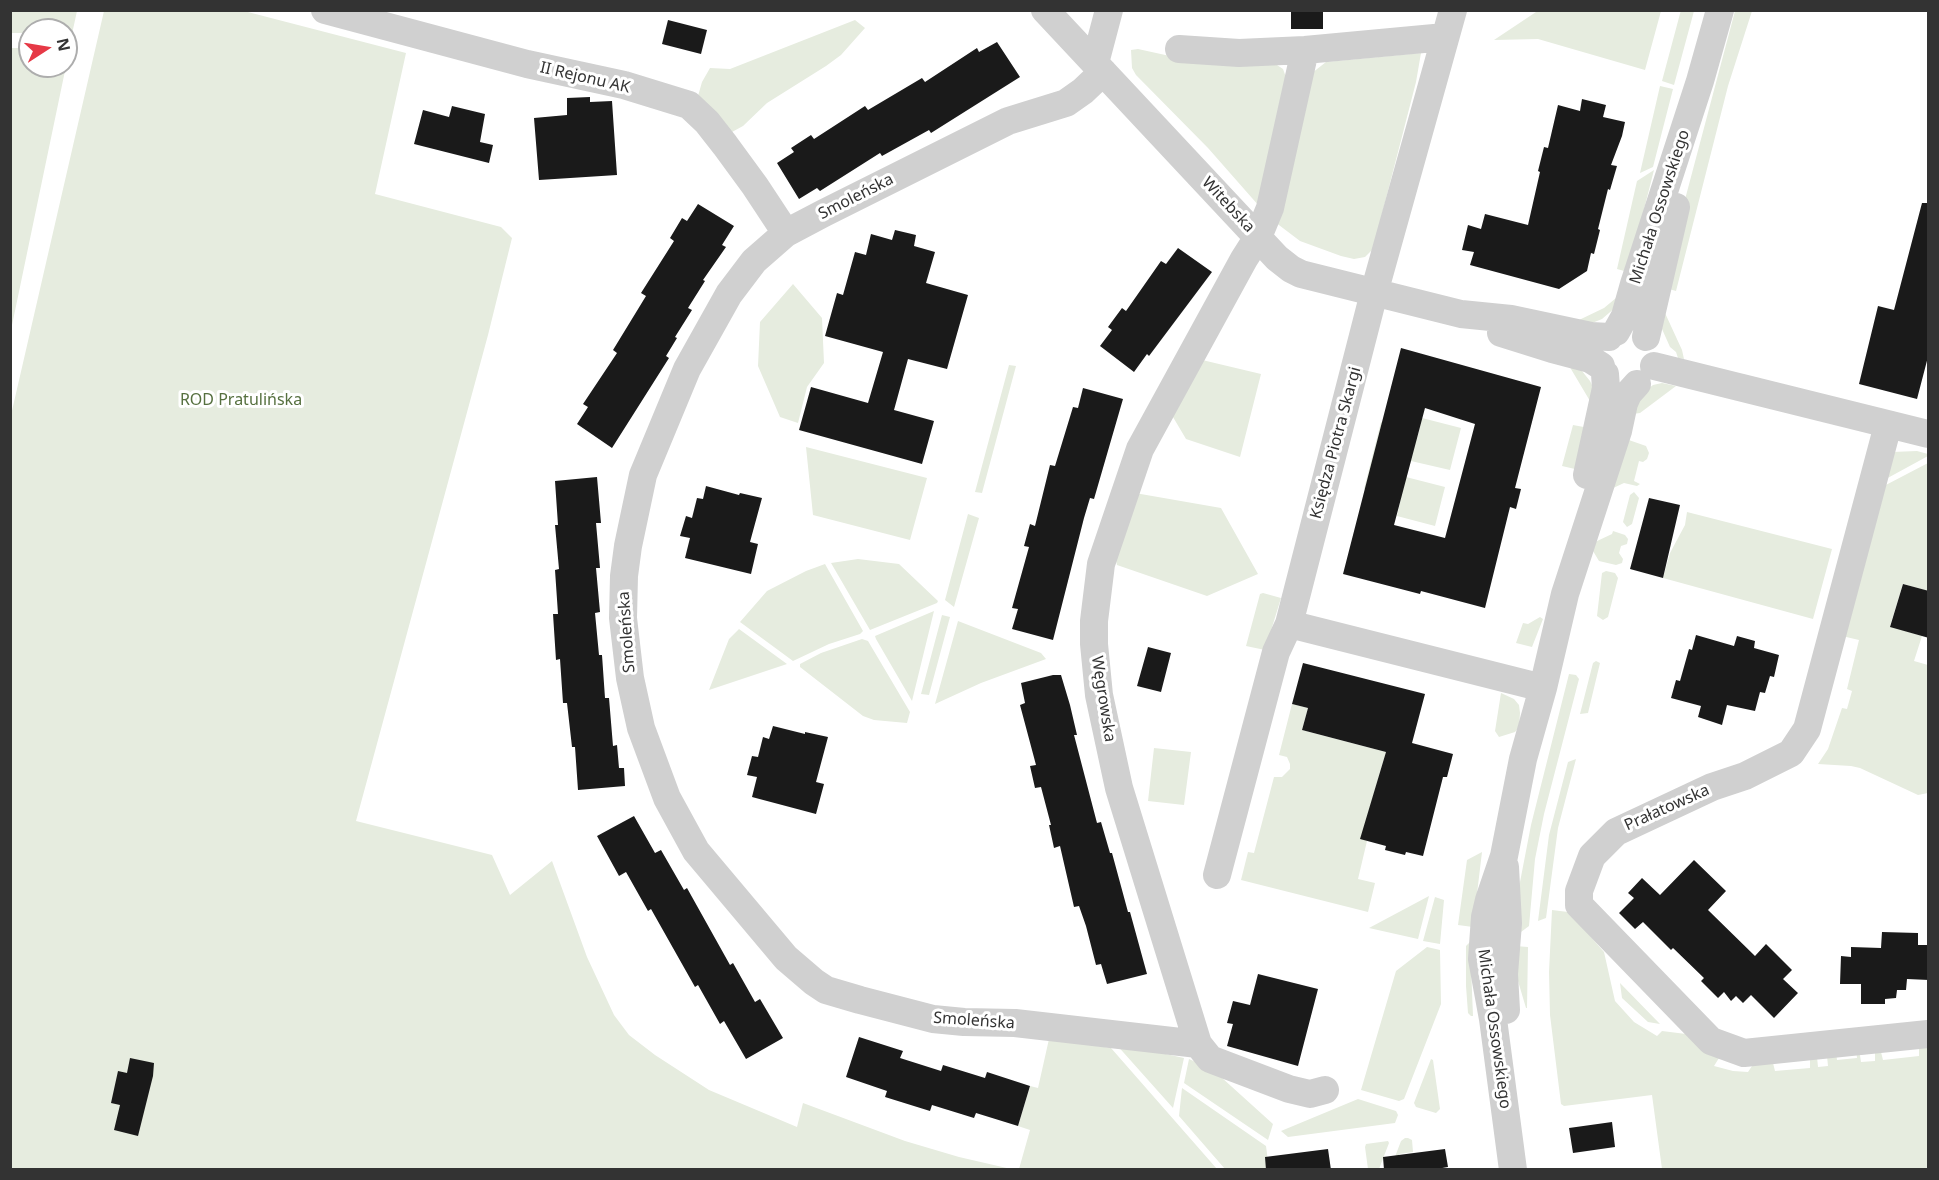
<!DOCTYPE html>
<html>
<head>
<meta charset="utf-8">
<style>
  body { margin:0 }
  #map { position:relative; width:1939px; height:1180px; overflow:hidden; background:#fff; font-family:"Noto Sans",sans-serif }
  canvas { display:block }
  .frame { position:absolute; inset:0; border:12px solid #333; pointer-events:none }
  .north { position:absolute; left:18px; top:18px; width:60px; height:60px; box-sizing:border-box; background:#fff; border:2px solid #adadad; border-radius:50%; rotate:78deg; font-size:16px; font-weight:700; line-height:24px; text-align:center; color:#333 }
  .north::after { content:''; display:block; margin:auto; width:21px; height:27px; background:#e63946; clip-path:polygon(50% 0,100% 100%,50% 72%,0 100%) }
</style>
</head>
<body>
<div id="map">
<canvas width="1939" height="1180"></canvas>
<div class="frame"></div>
<div class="north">N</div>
</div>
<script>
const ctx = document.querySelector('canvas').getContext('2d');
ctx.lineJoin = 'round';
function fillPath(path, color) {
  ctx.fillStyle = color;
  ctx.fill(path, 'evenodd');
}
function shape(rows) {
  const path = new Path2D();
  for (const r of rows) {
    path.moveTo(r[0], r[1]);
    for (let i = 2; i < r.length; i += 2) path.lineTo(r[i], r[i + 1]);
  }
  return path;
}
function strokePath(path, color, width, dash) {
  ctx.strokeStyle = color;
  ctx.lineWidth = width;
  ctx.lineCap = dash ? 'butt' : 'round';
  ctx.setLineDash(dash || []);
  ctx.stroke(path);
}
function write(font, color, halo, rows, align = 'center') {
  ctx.font = font + ' "Noto Sans",sans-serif';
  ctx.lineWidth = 6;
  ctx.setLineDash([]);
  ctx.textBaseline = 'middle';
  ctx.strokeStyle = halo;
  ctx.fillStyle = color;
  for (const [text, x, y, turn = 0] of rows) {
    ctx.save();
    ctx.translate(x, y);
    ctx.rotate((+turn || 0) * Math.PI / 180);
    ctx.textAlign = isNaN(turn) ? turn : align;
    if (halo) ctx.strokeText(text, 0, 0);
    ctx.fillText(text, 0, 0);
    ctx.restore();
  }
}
fillPath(shape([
  [11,10,77,10,77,11,72,34,66,34,66,30,30,30,30,33,11,33],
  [1539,10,1661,10,1661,11,1645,70,1538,39,1494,40],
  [1681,10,1694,11,1674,85,1662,81],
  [104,11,244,11,406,53,375,194,501,227,512,238,488,335,356,821,492,855,510,895,552,861,587,957,614,1015,629,1035,655,1055,709,1090,797,1127,803,1103,905,1141,959,1157,1011,1169,11,1170,11,415],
  [1735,11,1752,11,1728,86,1676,291,1669,289,1683,207],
  [855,20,865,28,841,55,826,66,767,103,743,126,732,132,698,96,702,82,710,68,730,69],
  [11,48,29,48,30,66,66,66,11,330],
  [1138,49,1188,60,1274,63,1283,69,1288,83,1259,206,1208,148,1136,75,1132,68,1131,50],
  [1421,53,1416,82,1373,249,1365,257,1354,259,1341,256,1300,241,1271,219,1312,73,1326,62],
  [1660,86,1673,89,1653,167,1640,173],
  [1654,170,1628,272,1617,269,1637,181],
  [793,284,822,318,824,363,807,387,798,423,780,417,758,366,760,322],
  [1616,298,1616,307,1602,319,1592,323,1579,320,1604,308],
  [1665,313,1682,350,1684,359,1678,358,1676,352,1670,347,1658,320],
  [1198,359,1261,374,1240,457,1186,439,1170,412],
  [1568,364,1578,366,1590,381,1593,387,1590,401],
  [1009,365,1016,366,982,493,975,492],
  [1662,383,1676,386,1640,413,1633,414,1639,396,1653,385],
  [1422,418,1461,428,1450,470,1411,461,1406,477,1445,487,1435,526,1397,516,1401,498,1364,489,1381,422,1418,431,1417,439],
  [1573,425,1589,428,1575,469,1562,466],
  [1626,439,1646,446,1649,453,1647,459,1643,462,1639,461,1634,481,1640,484,1637,486,1624,483,1611,489],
  [806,447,927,478,910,540,813,515],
  [1917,451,1928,454,1928,456,1884,480,1892,452],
  [1928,463,1928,591,1903,584,1890,626,1922,636,1914,661,1928,665,1928,793,1918,795,1860,768,1851,766,1818,764,1828,749,1842,708,1847,709,1852,691,1847,689,1859,640,1842,636,1882,487],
  [1634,492,1639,498,1632,524,1627,527,1623,522,1630,495],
  [1135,493,1221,508,1258,574,1207,596,1117,565,1114,553],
  [1687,512,1832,549,1813,619,1663,578,1670,553,1685,525],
  [968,514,979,518,954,607,945,600],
  [1613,531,1625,535,1628,539,1627,544,1621,546,1619,553,1623,559,1622,563,1616,565,1599,561,1593,551,1595,542,1612,534],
  [858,559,899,564,938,601,937,603,870,630,831,563],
  [825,564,863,631,860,634,829,644,793,661,740,622,767,591,806,571],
  [1606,571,1615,573,1618,578,1608,617,1603,620,1597,616,1602,573],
  [1263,593,1281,598,1265,650,1246,646,1260,594],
  [934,611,912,701,876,639,875,636],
  [942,615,950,617,929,695,921,694],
  [1540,617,1543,619,1532,647,1516,643,1523,623,1528,624],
  [958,621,1041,653,1046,659,981,683,935,704],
  [739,629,787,664,709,690,729,639],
  [862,639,868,641,910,712,907,723,874,720,863,716,800,667,800,664,821,653],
  [1596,661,1600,663,1588,713,1580,714,1593,663],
  [1569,674,1576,675,1579,679,1544,814,1535,859,1529,926,1521,932,1519,900,1520,882,1531,825],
  [1501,693,1514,699,1519,705,1520,713,1519,727,1515,732,1499,737,1495,731],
  [1292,704,1308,708,1302,730,1386,752,1361,838,1367,841,1358,879,1375,883,1368,912,1241,880,1248,852,1254,853,1274,777,1282,777,1290,769,1290,764,1287,757,1279,755],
  [1154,748,1191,752,1184,805,1148,801],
  [1576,759,1558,828,1546,918,1538,921,1549,835,1568,762],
  [1482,852,1473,927,1458,925,1467,860],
  [1429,896,1418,939,1369,928],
  [1435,897,1444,900,1440,944,1423,941],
  [1552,910,1576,913,1590,936,1604,952,1615,1001,1634,1022,1657,1036,1662,1031,1686,1034,1719,1058,1714,1066,1733,1071,1748,1072,1756,1060,1773,1063,1775,1071,1810,1068,1810,1060,1817,1057,1818,1067,1828,1066,1827,1056,1836,1052,1837,1060,1857,1058,1856,1049,1859,1049,1861,1062,1875,1061,1875,1053,1881,1052,1883,1060,1919,1056,1919,1048,1928,1047,1928,1169,1662,1169,1652,1095,1564,1106,1561,1104,1550,1015,1549,972],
  [1470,942,1473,1016,1471,1016,1468,1013,1466,986,1466,946],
  [1515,946,1528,947,1527,1008,1526,1008,1518,981],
  [1427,947,1440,950,1441,1004,1404,1099,1399,1101,1361,1090,1396,971],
  [1620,983,1660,1024,1648,1022,1622,998],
  [1049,1039,1111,1048,1217,1169,1019,1169,1030,1130,1018,1126,1030,1086,1038,1088],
  [1115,1043,1184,1058,1173,1108],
  [1189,1059,1207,1067,1221,1077,1273,1124,1268,1140,1184,1083],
  [1431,1059,1433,1060,1440,1109,1436,1113,1416,1107,1414,1103],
  [1182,1088,1266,1146,1269,1169,1225,1169,1179,1116],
  [1358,1099,1396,1111,1398,1115,1395,1123,1288,1137,1281,1131],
  [1405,1138,1408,1138,1412,1140,1413,1152,1399,1154,1401,1169,1390,1170,1401,1141],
  [1388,1141,1389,1143,1379,1169,1368,1169,1365,1147,1366,1144]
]), '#e6ecdf');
fillPath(shape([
  [1291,10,1323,10,1323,29,1291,29],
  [668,20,707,30,701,54,662,44],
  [997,42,1020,77,931,133,929,130,882,156,880,153,820,191,817,188,799,199,777,163,794,152,791,148,811,135,814,139,865,106,868,110,922,78,925,82,977,48,979,52],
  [590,97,590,102,612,101,617,175,539,180,534,118,567,115,567,98],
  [1582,99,1606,105,1603,117,1625,122,1622,136,1611,165,1617,166,1610,190,1608,189,1598,229,1600,230,1594,254,1591,253,1587,271,1559,289,1470,265,1474,252,1462,250,1468,225,1481,229,1485,214,1528,225,1540,172,1538,171,1544,147,1548,148,1558,105,1580,111],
  [452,106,485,114,480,142,493,145,489,163,414,144,423,110,449,117],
  [1922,203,1929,203,1929,353,1917,399,1859,384,1878,306,1894,310],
  [698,204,734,226,722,245,726,247,703,280,705,281,688,308,692,310,675,337,677,338,666,356,669,358,612,448,577,424,588,407,583,404,617,353,613,350,646,296,641,293,674,241,670,238,682,218,687,221],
  [895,230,916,235,914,246,935,252,926,283,968,295,947,369,908,359,894,410,934,421,922,464,799,430,811,387,868,403,883,352,825,336,837,293,843,295,855,252,866,255,871,234,892,240],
  [1178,248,1212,272,1149,356,1147,354,1134,372,1100,346,1112,330,1108,327,1122,308,1126,311,1161,261,1166,264],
  [1401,348,1541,387,1515,488,1521,489,1516,509,1510,507,1485,608,1421,591,1420,594,1343,574],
  [1425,408,1475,424,1445,538,1394,525],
  [1083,388,1123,399,1094,499,1090,498,1084,518,1053,640,1012,629,1018,609,1012,608,1029,547,1024,546,1030,524,1035,526,1050,465,1055,466,1073,407,1078,408],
  [597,477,601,523,596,523,600,568,596,568,600,612,595,613,599,655,602,655,605,698,609,698,613,746,617,745,619,768,624,768,625,786,578,790,575,747,572,747,567,703,563,703,560,659,556,660,553,614,558,614,555,570,559,569,555,525,558,525,555,481],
  [706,486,739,495,740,493,762,498,750,542,758,544,751,574,685,558,690,538,680,536,686,516,692,518,697,498,703,499],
  [1649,498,1680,505,1663,578,1630,569],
  [1903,584,1929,591,1929,638,1890,627],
  [1696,635,1734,646,1737,636,1755,641,1754,648,1779,655,1774,677,1770,676,1765,693,1760,692,1755,711,1727,705,1722,725,1698,717,1701,706,1671,698,1676,680,1680,681,1689,649,1692,650],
  [1148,647,1171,653,1161,692,1137,686],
  [1303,663,1425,694,1412,743,1453,754,1447,777,1443,777,1423,856,1406,852,1405,855,1385,850,1386,846,1360,839,1386,752,1302,730,1308,708,1292,704],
  [1053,675,1061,675,1070,705,1077,735,1074,735,1097,823,1101,822,1110,853,1112,853,1128,912,1130,912,1147,974,1107,984,1101,964,1096,965,1086,926,1079,906,1074,907,1060,846,1054,848,1049,825,1051,825,1041,787,1035,788,1030,766,1036,765,1020,705,1025,703,1021,683],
  [773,726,805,734,805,732,828,737,816,782,824,784,816,814,752,797,757,777,747,775,752,756,758,757,763,737,769,739],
  [634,816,655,853,661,850,684,890,687,888,730,965,733,963,755,1002,760,999,783,1038,746,1059,724,1021,720,1024,698,985,695,987,651,909,648,911,626,872,619,876,597,836],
  [1694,860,1726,891,1708,910,1755,956,1766,944,1792,970,1783,979,1798,993,1774,1018,1751,995,1743,1003,1736,996,1731,1001,1724,992,1718,998,1701,981,1704,978,1673,948,1671,950,1643,922,1635,929,1619,913,1634,898,1628,893,1642,878,1660,895],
  [1882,932,1918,933,1918,945,1929,945,1929,980,1907,979,1906,990,1897,990,1896,998,1885,999,1885,1004,1861,1004,1861,984,1840,984,1841,956,1851,957,1851,947,1881,948],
  [1258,974,1318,989,1298,1066,1227,1046,1233,1024,1227,1023,1233,1001,1250,1005],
  [859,1037,903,1051,900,1058,941,1071,943,1065,985,1078,987,1072,1030,1086,1018,1126,976,1113,974,1118,932,1105,930,1111,885,1097,887,1091,846,1077],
  [130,1058,154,1063,153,1076,138,1136,114,1130,120,1105,111,1103,118,1071,127,1073],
  [1612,1122,1615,1147,1573,1153,1569,1128],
  [1328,1149,1331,1170,1266,1170,1265,1157],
  [1445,1149,1448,1167,1431,1170,1384,1170,1383,1157]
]), '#1a1a1a');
strokePath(shape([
  [325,10,527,64,624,85,689,105,707,122,725,145,755,186,786,233],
  [1045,10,1277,258,1291,269,1301,274,1461,314,1511,319,1591,336,1609,337],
  [1179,49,1239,53,1305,50,1445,37],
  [1305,50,1270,208,1258,237,1244,259,1140,449,1101,564,1094,621,1094,644,1099,695,1119,788,1198,1044,1210,1059,1289,1089,1310,1094,1325,1090],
  [1095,63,1109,10],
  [1103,72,1083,91,1066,103,1008,121,824,213,786,233,754,261,729,294,687,369,643,475,628,546,624,576,623,618,630,678,641,728,667,798,696,851,786,958,814,982,826,990,860,1000,933,1019,964,1022,1015,1023,1198,1044],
  [1616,332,1625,316,1634,284,1700,81,1720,10],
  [1501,333,1552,349,1590,359,1601,366],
  [1646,337,1676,207],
  [1654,366,1928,434],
  [1888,425,1807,729,1791,753,1745,776,1712,787,1616,832,1592,856,1579,891,1579,905,1711,1041,1744,1053,1928,1034],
  [1587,475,1606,388,1605,374],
  [1289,624,1543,688],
  [1505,867,1508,923,1504,974,1506,1010],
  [1217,875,1276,652,1289,624,1374,293,1453,10],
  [1513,1170,1493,1019,1482,959,1485,917,1489,900,1504,856,1523,759,1543,688,1565,594,1618,431,1624,403,1628,394,1637,384]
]), '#d0d0d0', 28);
write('16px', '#333', '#fff', [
  ["II Rejonu AK",585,78,13],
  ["Smoleńska",856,197,-27],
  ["Witebska",1228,205,47],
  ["Michała Ossowskiego",1660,207,-72],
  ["Księdza Piotra Skargi",1336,443,-75],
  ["Smoleńska",627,632,-94],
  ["Węgrowska",1103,699,81],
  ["Prałatowska",1667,808,-24],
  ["Smoleńska",974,1021,4],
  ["Michała Ossowskiego",1494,1029,82]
]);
write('16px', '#56703f', '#fff', [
  ["ROD Pratulińska",241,400]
]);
</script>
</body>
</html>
